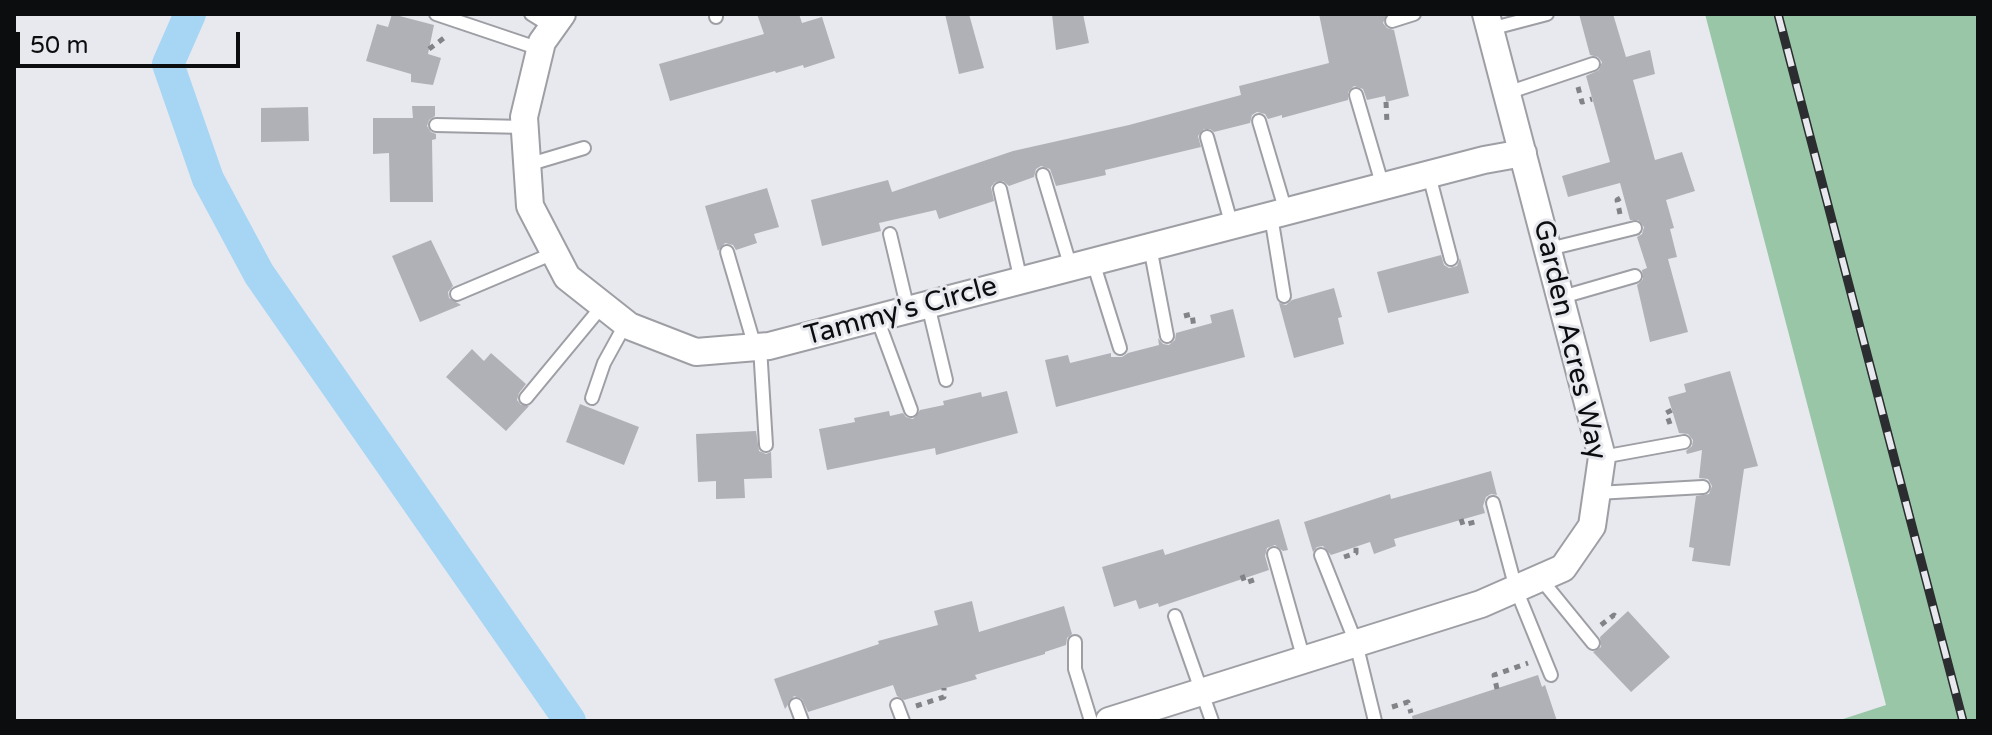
<!DOCTYPE html>
<html>
<head>
<meta charset="utf-8">
<style>
  body { margin:0 }
  #map { position:relative; width:1992px; height:735px; overflow:hidden; background:#e8e9ef; font-family:"Varela Round",sans-serif }
  canvas { display:block }
  .frame { position:absolute; inset:0; border:16px solid #0c0d0f; pointer-events:none }
  .scale { position:absolute; left:16px; top:32px; width:224px; height:36px; box-sizing:border-box; border:4px solid #0c0d0f; border-top:0; padding-left:10px; font-size:24px; line-height:28px; white-space:nowrap; color:#0c0d0f; -webkit-text-stroke:6px #e8e9ef; paint-order:stroke }
</style>
</head>
<body>
<div id="map">
<canvas width="1992" height="735"></canvas>
<div class="frame"></div>
<div class="scale">50 m</div>
</div>
<script>
const ctx = document.querySelector('canvas').getContext('2d');
ctx.lineJoin = 'round';
function fillPath(path, color) {
  ctx.fillStyle = color;
  ctx.fill(path, 'evenodd');
}
function shape(rows) {
  const path = new Path2D();
  for (const r of rows) {
    path.moveTo(r[0], r[1]);
    for (let i = 2; i < r.length; i += 2) path.lineTo(r[i], r[i + 1]);
  }
  return path;
}
function strokePath(path, color, width, dash) {
  ctx.strokeStyle = color;
  ctx.lineWidth = width;
  ctx.lineCap = dash ? 'butt' : 'round';
  ctx.setLineDash(dash || []);
  ctx.stroke(path);
}
function write(font, color, halo, rows, align = 'center') {
  ctx.font = font + ' "Varela Round",sans-serif';
  ctx.lineWidth = 6;
  ctx.setLineDash([]);
  ctx.textBaseline = 'middle';
  ctx.strokeStyle = halo;
  ctx.fillStyle = color;
  for (const [text, x, y, turn = 0] of rows) {
    ctx.save();
    ctx.translate(x, y);
    ctx.rotate((+turn || 0) * Math.PI / 180);
    ctx.textAlign = isNaN(turn) ? turn : align;
    if (halo) ctx.strokeText(text, 0, 0);
    ctx.fillText(text, 0, 0);
    ctx.restore();
  }
}
fillPath(shape([
  [1705,14,1978,14,1978,721,1837,721,1886,705]
]), '#99c6a7');
strokePath(shape([
  [190,14,168,64,208,179,259,274,570,721]
]), '#a7d6f5', 32);
fillPath(shape([
  [392,14,434,25,428,54,441,58,433,85,411,82,411,74,366,61,377,24,388,27],
  [757,14,799,14,802,23,822,17,835,58,804,68,803,65,776,73,775,71,670,101,659,64,764,34],
  [945,14,969,14,984,68,959,74],
  [1052,14,1083,14,1089,43,1056,50],
  [1319,14,1387,14,1383,23,1387,28,1394,30,1409,96,1386,102,1385,96,1367,100,1363,89,1354,86,1348,92,1348,100,1282,118,1282,115,1268,119,1265,114,1257,112,1252,115,1250,123,1214,132,1210,129,1204,129,1198,136,1201,147,1105,170,1106,175,1056,186,1050,169,1041,166,1036,169,1034,177,1009,186,1003,181,995,182,991,187,994,201,939,219,936,210,879,223,881,231,822,246,811,200,888,180,892,192,1013,151,1129,125,1241,95,1239,86,1329,63],
  [1579,14,1613,14,1626,57,1650,50,1655,74,1633,80,1655,160,1682,152,1695,191,1666,200,1674,228,1670,229,1677,257,1668,259,1688,332,1650,342,1637,285,1643,279,1642,270,1647,268,1637,237,1642,234,1644,227,1638,220,1630,220,1620,183,1568,197,1562,176,1610,162,1586,76,1599,70,1602,62,1598,57,1590,55],
  [412,106,435,106,435,116,429,120,427,126,431,132,436,134,436,139,432,140,433,202,390,202,389,153,373,154,373,118,413,118],
  [308,107,309,141,261,142,261,108],
  [767,188,779,227,754,234,757,243,736,250,733,245,725,243,718,251,705,206],
  [431,240,453,286,448,292,449,298,461,305,420,322,392,256],
  [1441,255,1444,265,1449,268,1457,266,1460,258,1469,293,1388,313,1377,272],
  [1334,288,1342,317,1338,318,1344,344,1294,358,1279,303,1286,305,1292,300],
  [1233,309,1245,357,1056,407,1045,360,1068,355,1070,363,1111,353,1111,357,1122,357,1128,353,1159,345,1158,338,1163,344,1169,345,1175,340,1176,333,1212,323,1210,315],
  [472,349,484,361,491,353,526,384,519,393,517,400,521,405,529,406,506,431,446,377],
  [1730,371,1758,466,1744,469,1730,566,1692,561,1694,548,1689,547,1696,496,1709,494,1712,486,1708,479,1699,478,1702,450,1687,454,1686,451,1692,446,1693,440,1688,434,1679,433,1668,397,1686,392,1684,384],
  [1007,391,1018,433,936,455,935,448,827,470,819,429,855,422,854,418,889,411,890,416,903,413,906,417,913,419,920,410,944,405,943,401,981,392,982,397],
  [580,404,639,427,624,465,566,442],
  [756,431,759,451,766,454,771,452,772,478,744,479,745,498,716,499,716,481,698,482,696,434],
  [1491,471,1497,495,1491,494,1486,497,1483,506,1485,513,1394,539,1396,546,1374,554,1370,542,1331,555,1323,546,1317,547,1313,552,1304,522,1390,494,1391,499],
  [1279,519,1288,550,1283,551,1275,545,1267,548,1265,556,1269,570,1159,607,1158,603,1139,609,1136,600,1114,607,1102,567,1163,549,1165,555],
  [972,601,979,632,1064,606,1072,634,1067,638,1066,645,1045,652,1045,654,975,675,977,679,904,700,897,696,893,685,808,712,802,699,794,696,785,709,774,679,879,644,878,641,938,625,934,611],
  [1628,611,1670,657,1631,692,1593,652,1601,647,1600,637],
  [1538,675,1542,687,1545,685,1557,721,1413,721,1412,716]
]), '#b0b1b7');
const service = shape([
  [436,14,540,49],
  [531,14,552,27],
  [716,14,716,17],
  [1392,21,1414,14],
  [1490,29,1547,14],
  [1507,93,1593,64],
  [1356,95,1383,187],
  [1259,121,1286,212],
  [436,125,525,127],
  [1207,137,1232,226],
  [527,165,584,148],
  [1043,175,1071,268],
  [1429,175,1451,259],
  [1000,189,1021,281],
  [1271,216,1284,296],
  [890,234,908,310],
  [1150,247,1167,336],
  [1549,249,1635,228],
  [727,252,755,347],
  [1093,262,1120,348],
  [457,294,554,253],
  [1562,297,1635,276],
  [928,305,946,380],
  [877,318,911,410],
  [760,347,766,445],
  [526,398,603,305],
  [592,398,604,363,626,323],
  [1602,457,1684,442],
  [1597,493,1703,487],
  [1493,503,1516,589,1551,675],
  [1274,554,1304,660],
  [1321,555,1356,643,1375,721],
  [1540,578,1593,643],
  [1175,616,1212,721],
  [1075,642,1075,669,1091,721],
  [796,705,802,721],
  [897,705,903,721]
]);
const minor = shape([
  [562,14,542,42,524,117,530,206,567,277,629,326,696,352,769,346,1484,160,1523,153],
  [1109,721,1481,604,1563,568,1592,526,1602,457,1486,14]
]);
strokePath(service, '#9e9fa5', 16);
strokePath(minor, '#9e9fa5', 30);
strokePath(shape([
  [429,49,444,38],
  [1578,87,1582,102,1592,99],
  [1386,102,1387,124],
  [1620,214,1617,200,1624,196],
  [1184,316,1192,314,1194,328],
  [1670,424,1666,413,1672,410],
  [1461,519,1463,525,1479,521],
  [1344,557,1356,553,1356,547],
  [1242,575,1245,583,1259,578],
  [1601,625,1614,615,1619,619],
  [1497,689,1494,675,1528,663],
  [916,706,944,697,944,688],
  [1392,707,1408,702,1411,713]
]), '#828387', 5, [6, 6]);
strokePath(service, '#fff', 12);
strokePath(minor, '#fff', 26);
const rail = shape([
  [1778,14,1963,721]
]);
strokePath(rail, '#2c2d30', 9);
strokePath(rail, '#e8e9ef', 6, [18]);
write('28px', '#0c0d0f', '#e8e9ef', [
  ["Tammy's Circle",901,312,-15],
  ["Garden Acres Way",1569,340,77]
]);
</script>
</body>
</html>
